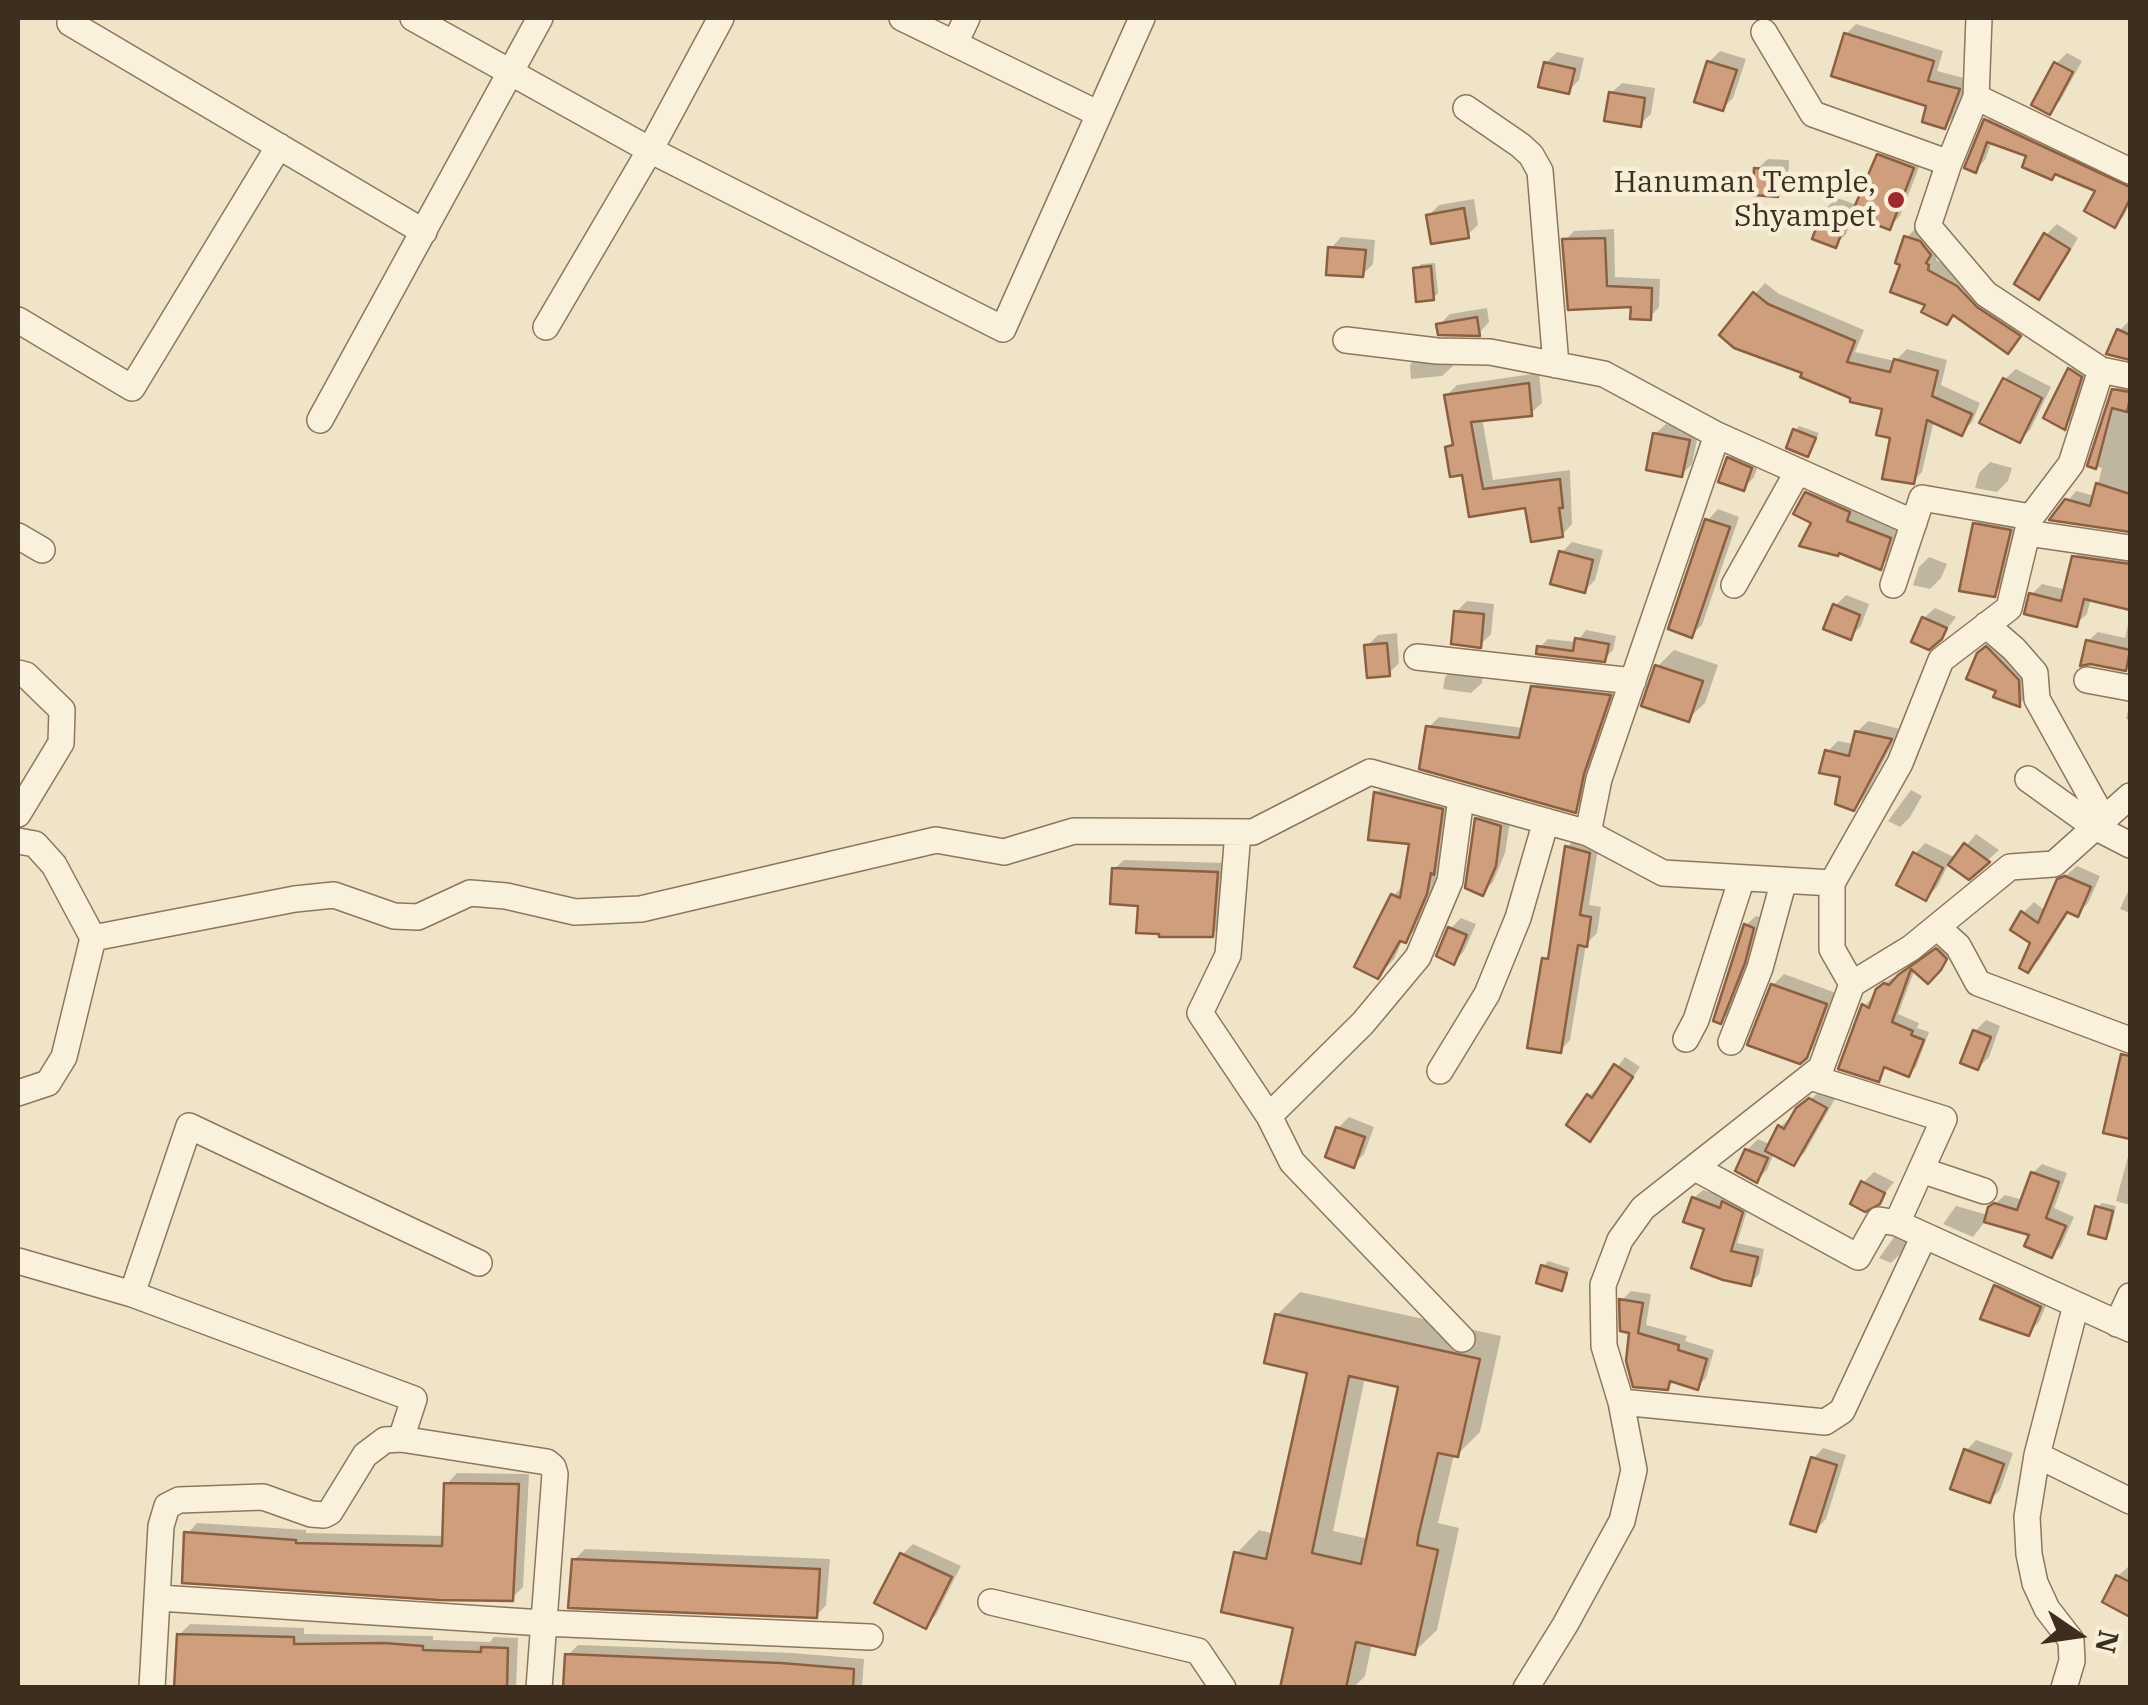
<!DOCTYPE html>
<html>
<head>
<meta charset="utf-8">
<style>
  body { margin:0 }
  #map { position:relative; width:2148px; height:1705px; overflow:hidden; background:#f0e4c8; font-family:"IBM Plex Serif",serif }
  canvas { display:block }
  .frame { position:absolute; inset:0; border:20px solid #3d2e20; pointer-events:none }
  .north { position:absolute; left:2028px; top:1585px; width:100px; height:100px; -webkit-text-stroke:8px #f7eed8; paint-order:stroke; rotate:103deg; font-size:28px; font-weight:700; line-height:40px; text-align:center; color:#3d2e20 }
  .north::after { content:''; display:block; margin:auto; width:35px; height:45px; background:#3d2e20; clip-path:polygon(50% 0,100% 100%,50% 72%,0 100%) }
</style>
</head>
<body>
<div id="map">
<canvas width="2148" height="1705"></canvas>
<div class="frame"></div>
<div class="north">N</div>
</div>
<script>
const ctx = document.querySelector('canvas').getContext('2d');
ctx.lineJoin = 'round';
function fillPath(path, color) {
  ctx.fillStyle = color;
  ctx.fill(path, 'evenodd');
}
function shape(rows) {
  const path = new Path2D();
  for (const r of rows) {
    path.moveTo(r[0], r[1]);
    for (let i = 2; i < r.length; i += 2) path.lineTo(r[i], r[i + 1]);
  }
  return path;
}
function strokePath(path, color, width, dash) {
  ctx.strokeStyle = color;
  ctx.lineWidth = width;
  ctx.lineCap = dash ? 'butt' : 'round';
  ctx.setLineDash(dash || []);
  ctx.stroke(path);
}
function write(font, color, halo, rows, align = 'center') {
  ctx.font = font + ' "IBM Plex Serif",serif';
  ctx.lineWidth = 9;
  ctx.setLineDash([]);
  ctx.textBaseline = 'middle';
  ctx.strokeStyle = halo;
  ctx.fillStyle = color;
  for (const [text, x, y, turn = 0] of rows) {
    ctx.save();
    ctx.translate(x, y);
    ctx.rotate((+turn || 0) * Math.PI / 180);
    ctx.textAlign = isNaN(turn) ? turn : align;
    if (halo) ctx.strokeText(text, 0, 0);
    ctx.fillText(text, 0, 0);
    ctx.restore();
  }
}
fillPath(shape([
  [1856,24,1943,51,1937,71,1968,79,1955,116,1945,126,1929,104,1846,34],
  [1720,51,1746,59,1733,98,1722,109,1709,62],
  [1557,52,1584,58,1579,80,1568,91,1546,63],
  [2067,53,2082,61,2060,101,2050,112,2056,64],
  [1622,83,1655,88,1651,114,1640,124,1611,93],
  [1996,111,2130,174,2130,203,2124,216,2115,225,2098,190,2056,173,2030,155,1992,141,1985,160,1975,170,1987,121],
  [1890,145,1923,157,1900,216,1889,227,1854,213,1846,234,1835,245,1826,208,1837,198,1857,205,1879,156],
  [1768,159,1789,160,1788,184,1777,194,1757,169],
  [1474,199,1478,225,1467,235,1428,216,1439,205],
  [2057,224,2078,238,2049,286,2039,296,2046,235],
  [1916,228,1938,255,1936,260,1967,276,2028,326,2008,351,1955,314,1947,322,1928,304,1903,263,1906,238],
  [1614,229,1615,277,1660,279,1659,307,1650,317,1634,305,1570,307,1565,240,1574,231],
  [1341,237,1375,240,1373,264,1362,275,1331,248],
  [1435,263,1438,293,1433,298,1416,269,1421,264],
  [1765,283,1779,294,1864,330,1855,352,1895,361,1907,349,1947,360,1941,385,1980,403,1972,422,1961,433,1934,420,1922,472,1912,482,1885,407,1853,396,1805,371,1755,294],
  [1487,308,1489,322,1479,333,1439,325,1450,314],
  [2128,322,2130,323,2130,357,2109,352,2119,331],
  [1420,354,1452,357,1453,366,1442,376,1411,379,1410,365],
  [2078,361,2089,368,2072,419,2064,427,2046,417,2070,369],
  [2016,369,2051,387,2030,430,2019,440,2005,379],
  [1539,373,1542,403,1531,413,1482,418,1493,480,1570,470,1572,524,1562,535,1528,505,1471,514,1464,472,1447,448,1455,440,1447,395,1457,385],
  [2123,381,2130,382,2130,529,2054,518,2076,491,2095,496,2102,468,2090,465,2114,390],
  [1666,424,1699,430,1692,464,1682,474,1655,434],
  [1799,426,1819,433,1808,454,1795,431],
  [1739,448,1761,457,1754,477,1744,488,1729,458],
  [1990,462,2012,468,2008,481,1997,492,1975,488,1979,473],
  [1817,484,1858,502,1856,511,1900,528,1890,557,1880,567,1814,522,1807,494],
  [1718,509,1739,517,1702,625,1691,635,1708,520],
  [1986,514,2020,520,2005,584,1994,594,1975,525],
  [1572,542,1603,550,1595,580,1584,591,1562,552],
  [2085,547,2130,553,2130,607,2091,598,2087,614,2076,624,2032,594,2042,584,2067,590,2075,557],
  [1929,557,1947,564,1941,578,1930,589,1913,585,1919,567],
  [1846,595,1869,604,1861,626,1850,637,1836,605],
  [1467,601,1494,604,1491,634,1480,645,1456,612],
  [1935,608,1956,617,1941,637,1924,618],
  [2130,615,2130,663,2125,668,2088,641,2098,632,2125,638],
  [1586,630,1616,636,1613,650,1605,659,1540,647,1548,639,1577,642],
  [1397,633,1399,663,1389,673,1367,646,1378,635],
  [1991,642,2029,668,2030,694,2019,704,1999,690,1979,654],
  [1674,650,1718,665,1705,703,1688,719,1657,667],
  [1456,667,1483,670,1482,683,1471,693,1443,689,1445,677],
  [1543,677,1619,685,1585,800,1575,810,1429,727,1439,717,1523,728,1533,687],
  [2130,702,2130,720,2126,719],
  [1868,721,1900,729,1865,797,1854,808,1843,775,1827,752,1838,741,1854,744,1857,732],
  [1386,783,1451,800,1443,863,1438,868,1435,883,1415,931,1403,939,1394,959,1378,976,1393,896,1403,886,1412,842,1377,793],
  [1911,790,1922,796,1910,817,1900,827,1888,821],
  [1488,809,1511,815,1505,853,1493,882,1482,893,1477,819],
  [1976,834,1999,850,1969,877,1949,863,1937,887,1926,898,1915,854,1925,843,1956,858],
  [1578,837,1599,842,1589,905,1601,907,1597,933,1586,944,1570,1040,1560,1051,1544,959,1551,953,1567,847],
  [1124,860,1227,863,1222,925,1212,935,1140,903,1114,869],
  [2077,866,2100,876,2088,903,2077,914,2070,910,2039,960,2028,970,2033,942,2023,913,2034,902,2046,911,2060,881],
  [2130,887,2130,913,2120,909],
  [1756,916,1762,918,1753,951,1730,1012,1720,1021,1746,925],
  [1461,918,1476,924,1464,951,1454,962,1450,929],
  [1945,943,1952,951,1947,960,1928,980,1915,969,1898,1014,1919,1023,1917,1028,1929,1032,1916,1067,1908,1074,1887,1066,1878,1079,1864,1006,1871,999,1874,1000,1886,982,1894,977,1898,979],
  [1784,974,1836,993,1817,1044,1806,1056,1773,985],
  [1986,1020,2000,1026,1989,1057,1978,1068,1975,1031],
  [1625,1057,1640,1067,1590,1139,1589,1096,1598,1087,1601,1089],
  [1822,1089,1836,1097,1805,1152,1794,1163,1774,1153,1767,1170,1757,1180,1747,1150,1758,1139,1771,1145,1780,1127],
  [1349,1117,1374,1127,1364,1154,1353,1165,1338,1128],
  [2130,1149,2130,1205,2116,1201],
  [2042,1164,2067,1173,2054,1208,2074,1217,2061,1246,2052,1255,2032,1233,1986,1220,1973,1237,1943,1224,1956,1206,1988,1215,1990,1208,2005,1195,2023,1200,2033,1173],
  [1874,1172,1894,1182,1878,1202,1863,1183],
  [1703,1190,1749,1204,1737,1243,1764,1249,1759,1274,1751,1283,1707,1228,1694,1198],
  [2102,1203,2116,1206,2110,1232,2105,1236,2097,1208],
  [1900,1229,1911,1233,1902,1252,1891,1263,1879,1258],
  [1548,1261,1570,1268,1561,1288,1544,1266],
  [2007,1276,2050,1296,2039,1322,2028,1333,1996,1286],
  [1631,1291,1651,1294,1646,1325,1687,1336,1685,1341,1714,1350,1706,1378,1697,1387,1675,1380,1667,1388,1632,1331,1622,1300],
  [1300,1292,1501,1336,1480,1432,1458,1454,1454,1454,1438,1523,1459,1528,1437,1630,1414,1652,1372,1643,1365,1676,1353,1688,1292,1688,1296,1626,1237,1553,1259,1530,1274,1534,1310,1371,1277,1315],
  [1365,1377,1401,1385,1369,1539,1333,1531],
  [1976,1440,2013,1453,2000,1490,1989,1501,1966,1451],
  [1823,1448,1846,1455,1826,1519,1816,1530,1813,1459],
  [457,1473,529,1474,523,1587,512,1598,187,1534,197,1523,306,1530,306,1533,445,1536,447,1484],
  [913,1544,961,1566,936,1615,925,1626,902,1555],
  [585,1549,830,1559,826,1605,816,1616,574,1560],
  [2129,1566,2130,1612,2129,1613,2118,1576],
  [190,1624,304,1628,304,1634,433,1636,433,1640,490,1642,494,1637,518,1638,516,1688,266,1688,179,1635],
  [578,1645,793,1653,864,1659,862,1688,565,1688,567,1656]
]), '#0003');
const building = shape([
  [1844,33,1934,61,1928,81,1960,89,1945,129,1922,122,1926,106,1831,76,1844,33],
  [1707,61,1737,70,1723,111,1694,102,1707,61],
  [1544,62,1575,69,1569,94,1538,87,1544,62],
  [2054,62,2073,72,2050,115,2031,105,2054,62],
  [1609,92,1645,98,1641,127,1604,121,1609,92],
  [1984,119,2130,187,2130,199,2115,228,2084,211,2095,191,2055,174,2052,180,2022,167,2026,156,1987,142,1976,173,1964,168,1984,119],
  [1877,154,1914,168,1890,230,1851,215,1877,154],
  [1754,168,1779,170,1778,197,1753,195,1754,168],
  [1824,207,1848,216,1836,248,1812,239,1824,207],
  [1464,208,1469,238,1431,244,1426,215,1464,208],
  [2044,233,2070,249,2039,300,2014,284,2044,233],
  [1904,236,1920,241,1931,255,1926,263,1929,265,1928,270,1957,286,1977,307,2021,336,2008,354,1953,315,1947,325,1921,312,1925,305,1890,292,1900,265,1895,263,1904,236],
  [1605,238,1607,286,1652,288,1651,320,1630,319,1631,307,1568,310,1562,239,1605,238],
  [1328,247,1366,250,1363,277,1326,275,1328,247],
  [1431,266,1434,300,1416,302,1413,268,1431,266],
  [1753,292,1768,304,1855,341,1847,362,1890,372,1894,359,1938,371,1932,396,1972,414,1962,436,1927,420,1914,484,1882,479,1890,438,1876,435,1882,409,1850,402,1850,398,1800,377,1802,373,1734,348,1719,335,1753,292],
  [1477,317,1480,336,1438,335,1436,324,1477,317],
  [2117,329,2130,335,2130,360,2106,354,2117,329],
  [2068,368,2082,377,2065,430,2043,418,2068,368],
  [2003,378,2042,398,2020,443,1979,423,2003,378],
  [1529,383,1532,416,1471,422,1483,489,1560,479,1563,508,1559,508,1563,537,1531,542,1525,508,1469,517,1462,475,1450,477,1445,447,1453,445,1444,395,1529,383],
  [2112,389,2130,392,2130,399,2127,412,2112,408,2096,469,2087,466,2112,389],
  [1793,429,1816,438,1808,457,1786,448,1793,429],
  [1653,433,1690,440,1682,477,1646,470,1653,433],
  [1727,457,1752,468,1744,491,1718,482,1727,457],
  [2096,483,2130,494,2130,532,2049,520,2065,499,2090,506,2096,483],
  [1805,492,1850,512,1847,521,1891,538,1881,570,1839,553,1838,556,1799,546,1811,523,1793,514,1805,492],
  [1705,519,1730,527,1692,638,1668,629,1705,519],
  [1973,523,2011,530,1995,597,1959,591,1973,523],
  [1559,551,1593,560,1585,593,1550,584,1559,551],
  [2072,556,2130,564,2130,610,2084,599,2077,627,2024,614,2029,593,2061,601,2072,556],
  [1833,604,1860,615,1851,640,1823,629,1833,604],
  [1454,611,1484,614,1481,648,1451,644,1454,611],
  [1922,617,1947,628,1942,639,1929,650,1911,642,1922,617],
  [1575,638,1609,644,1605,662,1536,654,1537,646,1573,651,1575,638],
  [2086,640,2130,650,2126,671,2090,664,2080,666,2086,640],
  [1387,643,1390,676,1367,678,1364,645,1387,643],
  [1986,646,2019,680,2020,707,1993,697,1996,691,1966,679,1977,653,1986,646],
  [1655,665,1703,681,1689,722,1641,706,1655,665],
  [1531,686,1611,695,1584,774,1576,813,1419,769,1426,726,1519,738,1531,686],
  [1855,731,1892,739,1854,811,1835,804,1840,777,1819,773,1825,750,1849,756,1855,731],
  [1374,792,1443,809,1434,875,1431,873,1427,894,1406,943,1400,941,1378,979,1354,967,1391,894,1400,898,1409,844,1368,840,1374,792],
  [1475,818,1501,826,1496,866,1483,896,1465,888,1475,818],
  [1964,843,1990,862,1969,880,1948,865,1964,843],
  [1565,846,1590,853,1580,915,1591,917,1587,947,1578,945,1561,1053,1527,1048,1542,958,1548,959,1565,846],
  [1913,852,1943,868,1926,901,1896,885,1913,852],
  [1112,868,1218,872,1213,937,1159,937,1159,934,1136,933,1138,906,1110,904,1112,868],
  [2065,876,2091,887,2078,917,2067,912,2028,973,2019,968,2030,943,2010,930,2021,911,2038,923,2057,879,2065,876],
  [1744,924,1754,928,1745,963,1721,1024,1713,1021,1744,924],
  [1448,927,1467,935,1454,965,1436,956,1448,927],
  [1936,948,1947,959,1941,970,1928,984,1911,969,1892,1022,1913,1031,1911,1035,1924,1040,1909,1077,1884,1067,1879,1082,1838,1069,1862,1004,1869,1008,1876,989,1884,983,1889,985,1898,975,1936,948],
  [1771,984,1827,1004,1807,1058,1800,1064,1747,1045,1771,984],
  [1973,1030,1991,1037,1978,1070,1960,1063,1973,1030],
  [2121,1054,2130,1056,2130,1139,2103,1133,2121,1054],
  [1614,1064,1633,1077,1590,1142,1566,1125,1587,1094,1592,1098,1614,1064],
  [1809,1098,1827,1108,1794,1166,1765,1151,1778,1125,1784,1129,1796,1108,1809,1098],
  [1336,1127,1365,1137,1354,1168,1325,1157,1336,1127],
  [1745,1149,1768,1158,1757,1183,1735,1171,1745,1149],
  [2031,1172,2059,1182,2046,1218,2066,1226,2052,1258,2024,1246,2029,1235,1984,1222,1988,1207,1994,1203,2017,1210,2031,1172],
  [1861,1181,1885,1193,1880,1204,1865,1212,1850,1204,1861,1181],
  [1692,1197,1720,1208,1722,1201,1743,1212,1731,1251,1758,1257,1751,1286,1723,1280,1691,1268,1704,1229,1683,1222,1692,1197],
  [2095,1206,2113,1211,2106,1239,2088,1234,2095,1206],
  [1541,1265,1567,1273,1562,1291,1536,1283,1541,1265],
  [1994,1285,2041,1307,2029,1336,1980,1319,1994,1285],
  [1619,1299,1643,1303,1638,1333,1679,1345,1678,1350,1707,1359,1698,1390,1670,1381,1668,1390,1633,1387,1626,1361,1629,1333,1620,1331,1619,1299],
  [1275,1314,1480,1359,1458,1457,1438,1453,1419,1533,1417,1545,1438,1550,1415,1655,1356,1642,1346,1688,1280,1688,1293,1628,1221,1612,1234,1552,1266,1559,1307,1373,1264,1363,1275,1314],
  [1349,1376,1398,1387,1361,1564,1312,1553,1349,1376],
  [1964,1449,2004,1464,1990,1503,1950,1489,1964,1449],
  [1811,1457,1837,1465,1816,1532,1790,1524,1811,1457],
  [444,1483,519,1484,513,1601,438,1600,182,1583,184,1532,296,1540,296,1543,442,1546,444,1483],
  [900,1553,952,1577,926,1629,874,1603,900,1553],
  [572,1559,820,1569,817,1618,568,1608,572,1559],
  [2116,1575,2130,1582,2130,1617,2102,1602,2116,1575],
  [177,1634,294,1637,294,1644,384,1643,423,1646,423,1650,481,1652,481,1647,508,1648,507,1688,174,1688,177,1634],
  [565,1654,781,1663,854,1669,853,1688,563,1688,565,1654]
]);
fillPath(building, '#cf9f7d');
strokePath(building, '#8d5f41', 2.5);
const minor = shape([
  [413,18,650,150,1003,329,1142,18],
  [902,18,1099,114],
  [1979,18,1976,97,1949,163,1928,226,1986,294,2101,370,2130,376],
  [70,23,424,232],
  [1764,32,1813,114,1949,163],
  [955,43,967,18],
  [1976,97,2130,171],
  [1466,108,1520,145,1531,155,1540,171,1556,365],
  [18,320,132,388,279,146],
  [546,327,650,150,721,18],
  [1346,340,1437,351,1490,352,1604,374,1717,435,1914,523],
  [320,420,540,18],
  [2027,533,2130,548],
  [18,536,42,550],
  [1734,585,1798,471],
  [1893,585,1922,498,2031,517],
  [1986,625,2014,649,2035,673,2037,699,2104,820],
  [1417,657,1633,681],
  [18,673,26,675,62,710,61,743,18,814],
  [2087,680,2130,688],
  [2028,779,2095,827,2130,845],
  [1238,832,1228,955,1200,1013,1269,1116,1292,1162,1462,1339],
  [1588,833,1599,779,1717,435],
  [18,841,35,844,54,865,93,938,64,1057,48,1083,18,1093],
  [1937,927,1958,946,1978,983,2130,1040],
  [93,938,295,899,334,895,394,916,418,917,470,893,506,896,575,912,641,909,936,840,1004,852,1074,831,1253,832,1370,772,1588,833,1663,873,1832,883,1900,763,1941,660,2009,608,2031,517,2071,464,2101,370],
  [1852,984,1911,948,2010,867,2054,864,2130,796],
  [1686,1039,1696,1020,1742,878],
  [1731,1042,1760,968,1784,880],
  [1440,1071,1487,994,1518,918,1546,821],
  [1810,1077,1944,1119,1897,1223,2130,1329],
  [1269,1116,1363,1023,1418,957,1450,881,1461,798],
  [1697,1169,1858,1257,1879,1220,1897,1223],
  [1921,1170,1984,1191],
  [18,1261,132,1294,414,1399,401,1439,385,1440,365,1455,330,1512,324,1515,311,1514,263,1497,179,1500,167,1506,161,1526,152,1688],
  [132,1294,189,1126,479,1263],
  [2117,1324,2130,1296],
  [1621,1402,1825,1422,1842,1411,1924,1236],
  [401,1439,547,1462,553,1467,555,1474,539,1688],
  [2037,1455,2130,1501],
  [159,1598,543,1623,870,1637],
  [991,1602,1198,1651,1223,1688],
  [1526,1688,1565,1625,1622,1521,1634,1470,1621,1402,1604,1346,1603,1285,1620,1240,1643,1208,1821,1068,1852,984,1832,949,1832,883],
  [2064,1688,2072,1661,2071,1640,2047,1609,2035,1583,2029,1554,2027,1517,2037,1455,2076,1305]
]);
strokePath(minor, '#8d765c', 28);
strokePath(minor, '#faf1dc', 25);
for (const [x, y, r, color] of [
  [1896,200,10,"#9e2a2b"]
]) {
  const dot = new Path2D();
  dot.arc(x, y, r, 0, 2 * Math.PI);
  ctx.fillStyle = color;
  ctx.fill(dot);
  strokePath(dot, '#f7eed8', 4);
}
write('30px', '#3d2e20', '#f7eed8', [
  ["Hanuman Temple,",1876,183],
  ["Shyampet",1876,217]
], 'right');
</script>
</body>
</html>
